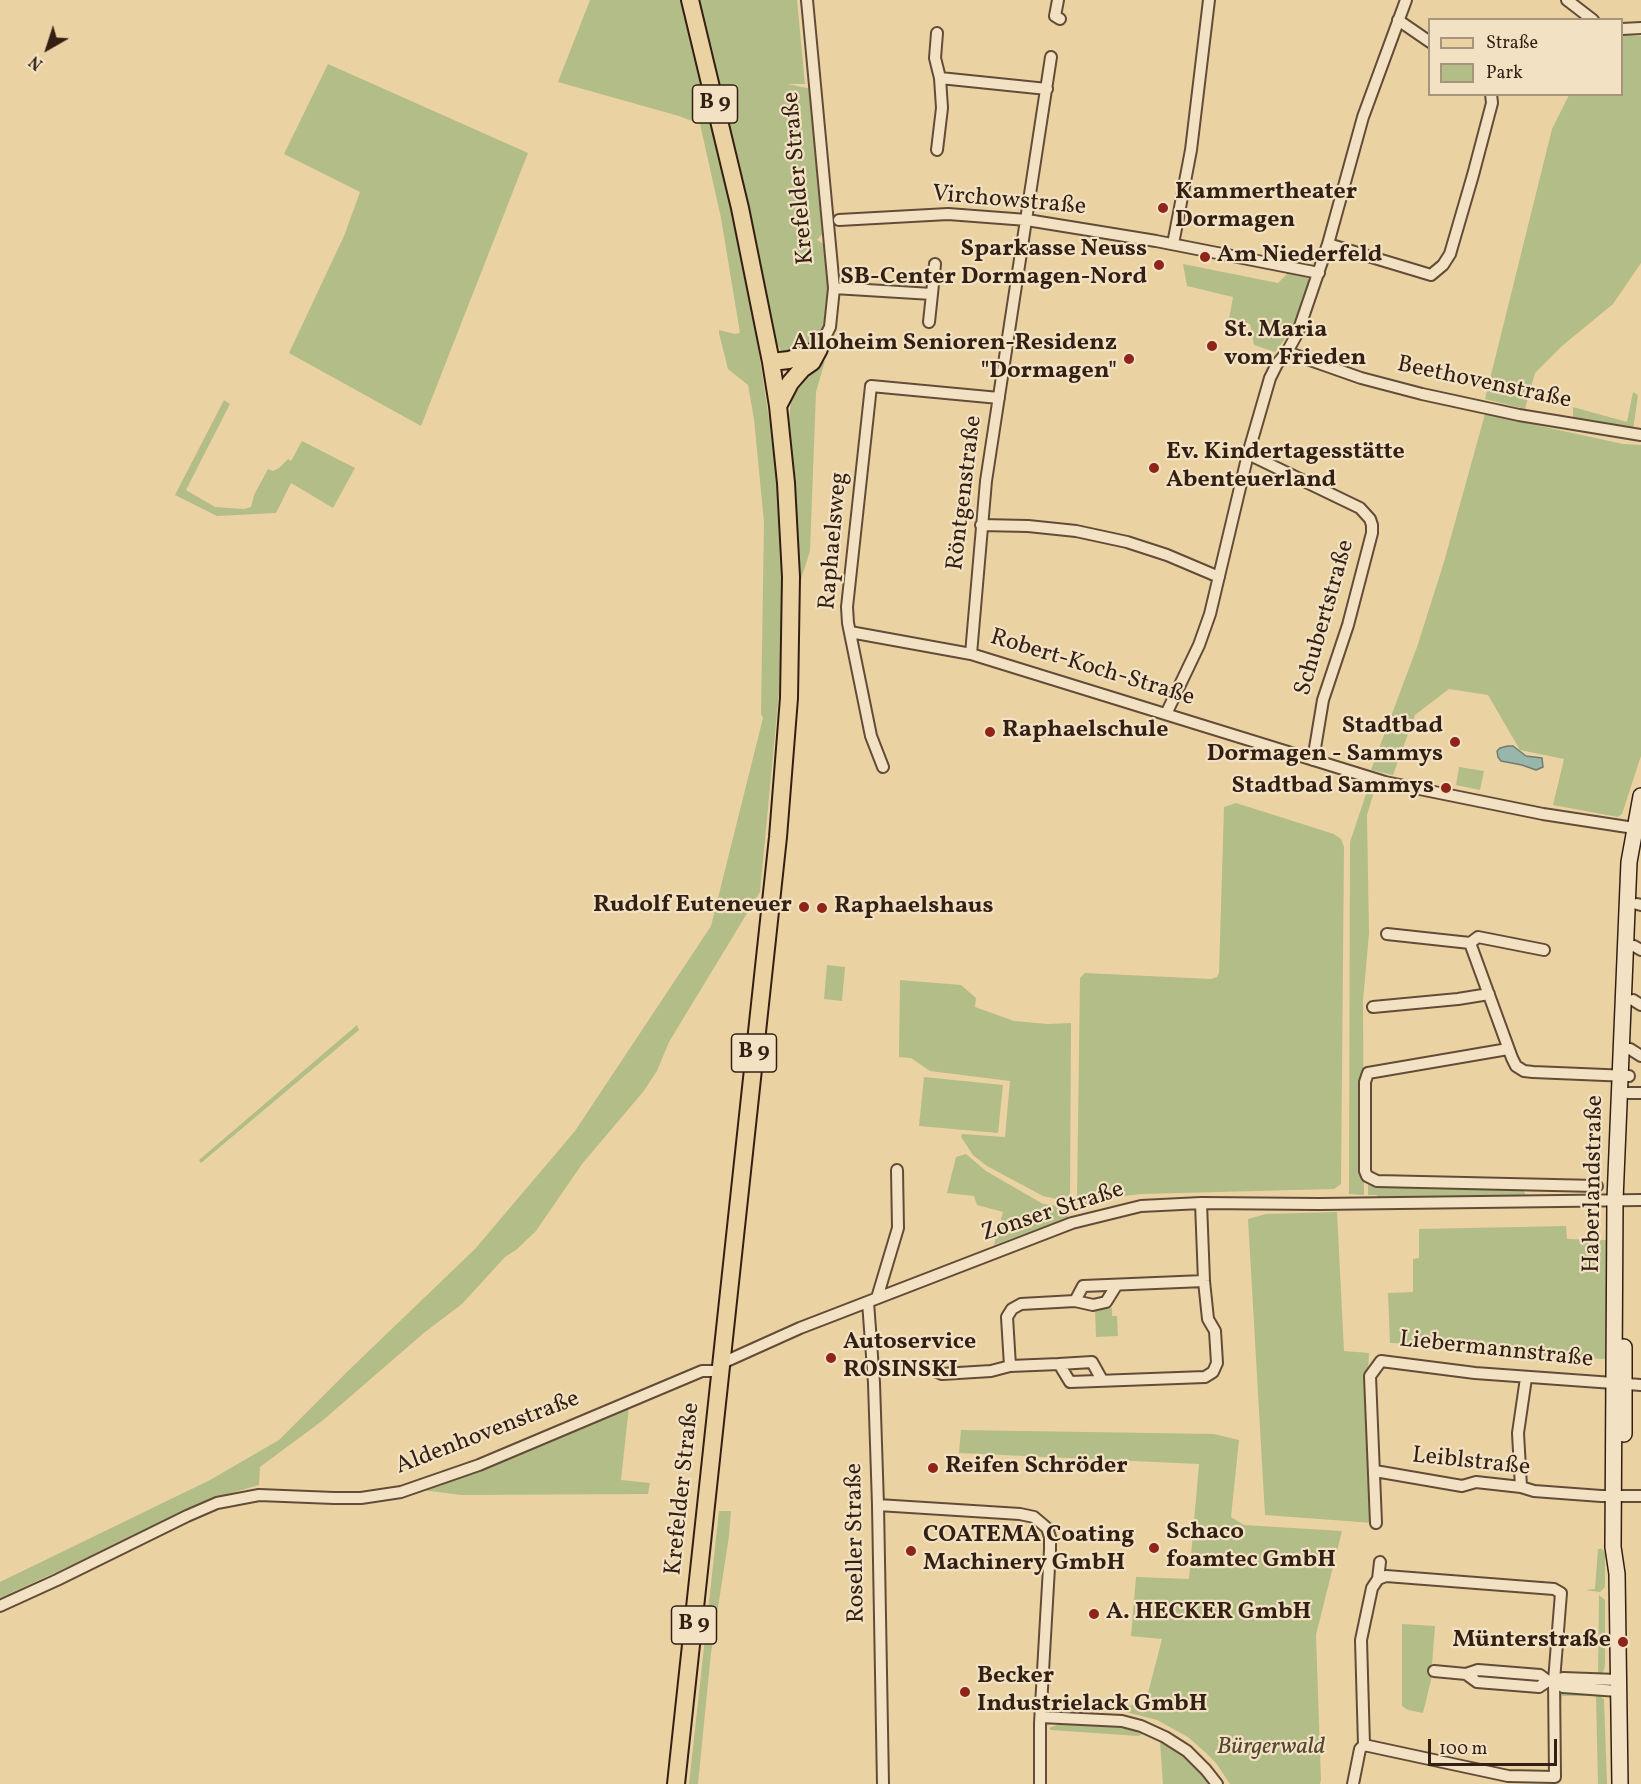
<!DOCTYPE html>
<html>
<head>
<meta charset="utf-8">
<style>
  body { margin:0 }
  #map { position:relative; width:1641px; height:1784px; overflow:hidden; background:#ebd2a2; font-family:Vollkorn,serif }
  canvas { display:block }
  .legend { position:absolute; left:1428px; top:18px; width:195px; height:78px; box-sizing:border-box; background:#f2e2c3; border:2px solid #a6947d; margin:0; padding:8px 10px; list-style:none; font-size:18px; color:#341f14 }
  .legend li { display:flex; align-items:center; gap:12px; height:30px }
  .legend b { width:30px; border:2px solid #a6947d }
  .north { position:absolute; left:18px; top:18px; width:60px; height:60px; -webkit-text-stroke:4px #f2e2c3; paint-order:stroke; rotate:219deg; font-size:16px; font-weight:700; line-height:24px; text-align:center; color:#341f14 }
  .north::after { content:''; display:block; margin:auto; width:21px; height:27px; background:#341f14; clip-path:polygon(50% 0,100% 100%,50% 72%,0 100%) }
  .scale { position:absolute; left:1428px; top:1739px; width:129px; height:27px; box-sizing:border-box; border:3px solid #341f14; border-top:0; padding-left:8px; font-size:18px; line-height:21px; white-space:nowrap; color:#341f14; -webkit-text-stroke:4px #f2e2c3; paint-order:stroke }
</style>
</head>
<body>
<div id="map">
<canvas width="1641" height="1784"></canvas>
<ul class="legend">
<li><b style="height:8px;background:#ebd2a2"></b>Straße</li>
<li><b style="height:16px;background:#b3bd88"></b>Park</li>
</ul>
<div class="north">N</div>
<div class="scale">100 m</div>
</div>
<script>
const ctx = document.querySelector('canvas').getContext('2d');
ctx.lineJoin = 'round';
function fillPath(path, color) {
  ctx.fillStyle = color;
  ctx.fill(path, 'evenodd');
}
function shape(rows) {
  const path = new Path2D();
  for (const r of rows) {
    path.moveTo(r[0], r[1]);
    for (let i = 2; i < r.length; i += 2) path.lineTo(r[i], r[i + 1]);
  }
  return path;
}
function strokePath(path, color, width, dash) {
  ctx.strokeStyle = color;
  ctx.lineWidth = width;
  ctx.lineCap = dash ? 'butt' : 'round';
  ctx.setLineDash(dash || []);
  ctx.stroke(path);
}
function write(font, color, halo, rows, align = 'center') {
  ctx.font = font + ' Vollkorn,serif';
  ctx.lineWidth = 4.5;
  ctx.setLineDash([]);
  ctx.textBaseline = 'middle';
  ctx.strokeStyle = halo;
  ctx.fillStyle = color;
  for (const [text, x, y, turn = 0] of rows) {
    ctx.save();
    ctx.translate(x, y);
    ctx.rotate((+turn || 0) * Math.PI / 180);
    ctx.textAlign = isNaN(turn) ? turn : align;
    if (halo) ctx.strokeText(text, 0, 0);
    ctx.fillText(text, 0, 0);
    ctx.restore();
  }
}
fillPath(shape([
  [590,0,684,0,731,205,753,314,776,465,784,568,779,692,760,892,669,1042,657,1071,643,1092,582,1164,536,1231,516,1250,505,1257,462,1304,425,1332,322,1421,260,1467,259,1485,221,1496,0,1598,0,1582,210,1480,279,1440,350,1369,475,1249,575,1131,711,926,763,718,761,714,764,522,754,419,748,385,728,369,719,333,719,330,735,334,740,333,721,218,700,124,679,116,558,82],
  [698,0,797,0,805,84,787,84,812,89,825,231,817,240,827,246,830,283,828,324,820,340,787,355,781,351,774,339,760,260],
  [1622,35,1641,36,1641,263,1613,304,1562,346,1535,373,1525,409,1485,399,1552,129,1569,95,1622,94],
  [328,64,528,153,421,426,289,353,344,236,360,192,284,154],
  [1183,264,1278,283,1291,270,1305,274,1311,283,1297,323,1275,352,1254,345,1250,324,1229,319,1233,297,1187,286],
  [825,361,816,392,810,551,797,592,789,420,791,401,797,391,816,367],
  [1633,392,1638,395,1633,430,1573,420,1573,407,1627,422],
  [224,400,230,404,186,490,215,507,244,509,251,507,254,495,268,469,273,471,279,468,288,459,291,461,302,441,355,468,333,508,291,483,276,513,217,516,175,495],
  [1485,414,1623,444,1641,445,1641,756,1622,814,1618,817,1553,805,1564,759,1520,750,1488,695,1449,689,1415,715,1393,775,1371,770,1417,647,1444,562],
  [1459,767,1484,771,1480,790,1456,785],
  [1370,782,1376,785,1367,815,1369,933,1363,1001,1364,1195,1349,1194,1350,842],
  [1236,803,1334,834,1341,839,1344,847,1341,1184,1334,1189,1141,1194,1124,1196,1081,1205,1077,1201,1080,978,1085,973,1211,979,1217,977,1219,973,1224,807],
  [827,965,845,967,842,1001,824,999],
  [900,980,961,985,976,998,975,1007,1014,1021,1048,1024,1071,1023,1070,1198,1061,1200,1043,1196,987,1166,973,1155,961,1137,962,1134,1005,1137,1010,1081,930,1071,911,1058,899,1057],
  [357,1025,359,1030,201,1163,199,1160],
  [924,1077,1003,1085,998,1133,919,1126],
  [966,1154,986,1171,1043,1204,1072,1208,1067,1218,994,1245,1003,1212,977,1205,974,1196,947,1193,956,1157],
  [1368,1184,1523,1188,1526,1196,1522,1198,1378,1199,1377,1195,1368,1195],
  [1337,1212,1344,1351,1369,1353,1367,1390,1373,1523,1265,1515,1248,1219,1266,1214],
  [1566,1226,1567,1239,1607,1240,1605,1359,1471,1353,1461,1345,1390,1343,1388,1293,1413,1292,1413,1259,1419,1258,1419,1229],
  [1112,1308,1112,1316,1117,1316,1118,1336,1096,1337,1095,1309],
  [629,1406,621,1480,650,1483,648,1494,461,1495,422,1490,512,1457],
  [961,1430,1214,1434,1239,1440,1231,1517,1244,1525,1342,1531,1316,1635,1321,1780,1320,1784,1230,1784,1216,1763,1206,1753,1188,1737,1157,1720,1118,1710,1061,1706,1145,1705,1162,1639,1131,1636,1136,1577,1189,1579,1199,1464,959,1453],
  [719,1511,731,1511,729,1536,711,1653,698,1784,689,1784],
  [1598,1549,1602,1549,1605,1553,1605,1587,1600,1592,1585,1590,1595,1589],
  [1599,1595,1605,1600,1605,1666,1603,1672,1598,1675],
  [1402,1624,1435,1626,1432,1664,1428,1669,1432,1676,1423,1713,1408,1710,1402,1706],
  [1562,1692,1597,1694,1604,1699,1607,1784,1598,1784,1596,1696,1562,1696,1561,1703,1559,1704,1559,1697],
  [1062,1723,1107,1725,1146,1733,1138,1736,1051,1730,1049,1728],
  [1157,1737,1176,1748,1192,1761,1210,1784,1163,1784,1160,1742,1157,1740]
]), '#b3bd88');
const water = shape([
  [1508,746,1513,746,1526,756,1542,758,1543,767,1536,770,1522,765,1501,761,1498,757,1497,751,1500,748,1508,746]
]);
fillPath(water, '#99b6ab');
strokePath(water, '#717a6f', 1.5);
const street = shape([
  [807,0,834,288,830,327,819,349],
  [1058,0,1055,16,1060,19],
  [1567,0,1593,20],
  [1398,20,1430,42],
  [1622,29,1641,28],
  [937,33,935,58,940,78,942,108,937,150],
  [940,78,1047,89],
  [839,220,948,214,1027,220,1156,241,1319,273],
  [1173,244,1191,150,1209,0],
  [1328,244,1431,275,1443,265,1450,254,1473,175,1492,103,1491,94],
  [834,288,932,294,929,322],
  [932,294,935,264],
  [1287,352,1361,378,1422,394,1519,415,1641,435],
  [1248,454,1360,508,1370,519,1372,525,1372,533,1348,625,1323,700,1313,760],
  [981,525,1028,526,1076,531,1127,542,1167,555,1219,577],
  [850,632,971,654,1385,782,1543,814,1634,828],
  [971,654,986,481,1051,57],
  [1166,714,1199,645,1210,614,1248,454,1270,378,1277,364,1287,352,1298,332,1328,244,1363,117,1406,0],
  [883,767,871,736,848,623,847,607,871,386,999,398],
  [1637,904,1641,905],
  [1387,934,1470,943],
  [1470,943,1512,1058,1516,1066,1524,1071,1533,1072,1629,1076],
  [1470,943,1478,937,1544,950],
  [1634,946,1641,950],
  [1633,1000,1641,1005],
  [1373,1007,1458,999,1489,994],
  [1508,1049,1368,1073,1365,1082,1365,1171,1367,1176,1377,1181,1597,1186],
  [1630,1049,1641,1056],
  [1628,1093,1641,1093],
  [877,1298,898,1228,897,1170],
  [1075,1301,1093,1305,1106,1302,1116,1286],
  [868,1302,874,1383,878,1505,883,1784],
  [720,1364,800,1328,1072,1223,1141,1206,1201,1203,1319,1204,1641,1200],
  [1059,1364,1092,1362,1102,1380],
  [1010,1366,1007,1317,1012,1309,1021,1304,1075,1301,1083,1286,1204,1281],
  [933,1370,942,1374,991,1371,1010,1366,1059,1364,1070,1382,1205,1377,1213,1372,1217,1363,1215,1331,1208,1319,1204,1281,1201,1203],
  [1375,1471,1462,1486,1476,1482,1521,1487,1534,1491,1601,1496,1641,1496],
  [1521,1487,1518,1433,1526,1378],
  [878,1505,1020,1514,1034,1517,1047,1528,1050,1537,1050,1550,1040,1723,1040,1784],
  [1376,1523,1370,1376,1381,1361,1475,1373,1641,1385],
  [1386,1576,1554,1589,1561,1593,1554,1681,1555,1777,1508,1776,1364,1745,1361,1640,1372,1588,1378,1579,1386,1576],
  [1378,1579,1380,1562],
  [0,1606,57,1580,187,1516,217,1503,259,1495,334,1498,361,1498,401,1492,479,1465,702,1371,719,1371],
  [1434,1671,1466,1674,1478,1670,1540,1675,1548,1681,1554,1681,1563,1678,1617,1680],
  [1466,1674,1477,1682,1539,1687,1548,1681],
  [1554,1681,1563,1687,1618,1691],
  [1041,1717,1122,1721,1141,1726,1165,1737,1187,1751,1206,1770,1217,1784],
  [1353,1784,1360,1749,1364,1745]
]);
const secondary = shape([
  [1624,1434,1624,1347],
  [1620,1784,1617,1574,1613,1547,1615,1200,1629,862,1641,796]
]);
const primary = shape([
  [771,362,789,360,818,350],
  [778,406,790,383,802,369,812,362,819,349],
  [676,1784,778,837,789,698,791,577,786,483,778,406,771,362,740,208,690,0]
]);
strokePath(street, '#624c38', 14);
strokePath(secondary, '#341f14', 18);
strokePath(primary, '#341f14', 20);
strokePath(street, '#f2e2c3', 10);
strokePath(secondary, '#f2e2c3', 15);
strokePath(primary, '#ebd2a2', 16);
for (const [x, y, r, color] of [
  [1163,208,6,"#8f2418"],
  [1205,257,6,"#8f2418"],
  [1159,265,6,"#8f2418"],
  [1212,346,6,"#8f2418"],
  [1129,359,6,"#8f2418"],
  [1154,468,6,"#8f2418"],
  [990,732,6,"#8f2418"],
  [1455,742,6,"#8f2418"],
  [1446,788,6,"#8f2418"],
  [804,907,6,"#8f2418"],
  [822,908,6,"#8f2418"],
  [831,1358,6,"#8f2418"],
  [933,1468,6,"#8f2418"],
  [1154,1548,6,"#8f2418"],
  [911,1551,6,"#8f2418"],
  [1094,1614,6,"#8f2418"],
  [1623,1642,6,"#8f2418"],
  [965,1692,6,"#8f2418"]
]) {
  const dot = new Path2D();
  dot.arc(x, y, r, 0, 2 * Math.PI);
  ctx.fillStyle = color;
  ctx.fill(dot);
  strokePath(dot, '#f2e2c3', 2);
}
for (const [x, y, w] of [
  [715,104,45],
  [754,1053,45],
  [694,1625,45]
]) {
  const box = new Path2D();
  box.roundRect(x - w / 2, y - 19, w, 38, 4.5);
  ctx.fillStyle = '#f2e2c3';
  ctx.fill(box);
  strokePath(box, '#341f14', 1.5);
}
write('bold 22px', '#341f14', null, [
  ["B 9",715,104],
  ["B 9",754,1053],
  ["B 9",694,1625]
]);
write('24px', '#341f14', '#f2e2c3', [
  ["Krefelder Straße",800,178,-95],
  ["Virchowstraße",1009,202,5],
  ["Beethovenstraße",1484,384,12],
  ["Röntgenstraße",966,493,-83],
  ["Raphaelsweg",835,541,-85],
  ["Schubertstraße",1326,618,-74],
  ["Robert-Koch-Straße",1092,669,17],
  ["Haberlandstraße",1595,1184,-89],
  ["Zonser Straße",1053,1213,-18],
  ["Liebermannstraße",1496,1351,6],
  ["Aldenhovenstraße",488,1434,-21],
  ["Leiblstraße",1471,1463,6],
  ["Krefelder Straße",684,1489,-84],
  ["Roseller Straße",857,1543,-91]
]);
write('bold 24px', '#341f14', '#f2e2c3', [
  ["Kammertheater",1175,194],
  ["Dormagen",1175,222],
  ["Sparkasse Neuss",1147,251,"right"],
  ["SB-Center Dormagen-Nord",1147,279,"right"],
  ["Am Niederfeld",1217,257],
  ["St. Maria",1224,332],
  ["vom Frieden",1224,360],
  ["Alloheim Senioren-Residenz",1117,345,"right"],
  ["\"Dormagen\"",1117,373,"right"],
  ["Ev. Kindertagesstätte",1166,454],
  ["Abenteuerland",1166,482],
  ["Stadtbad",1443,728,"right"],
  ["Dormagen - Sammys",1443,756,"right"],
  ["Raphaelschule",1002,732],
  ["Stadtbad Sammys",1434,788,"right"],
  ["Rudolf Euteneuer",792,907,"right"],
  ["Raphaelshaus",834,908],
  ["Autoservice",843,1344],
  ["ROSINSKI",843,1372],
  ["Reifen Schröder",945,1468],
  ["Schaco",1166,1534],
  ["foamtec GmbH",1166,1562],
  ["COATEMA Coating",923,1537],
  ["Machinery GmbH",923,1565],
  ["A. HECKER GmbH",1106,1614],
  ["Münterstraße",1611,1642,"right"],
  ["Becker",977,1678],
  ["Industrielack GmbH",977,1706]
], 'left');
write('italic 24px', '#544631', '#f2e2c3', [
  ["Bürgerwald",1271,1749]
]);
</script>
</body>
</html>
